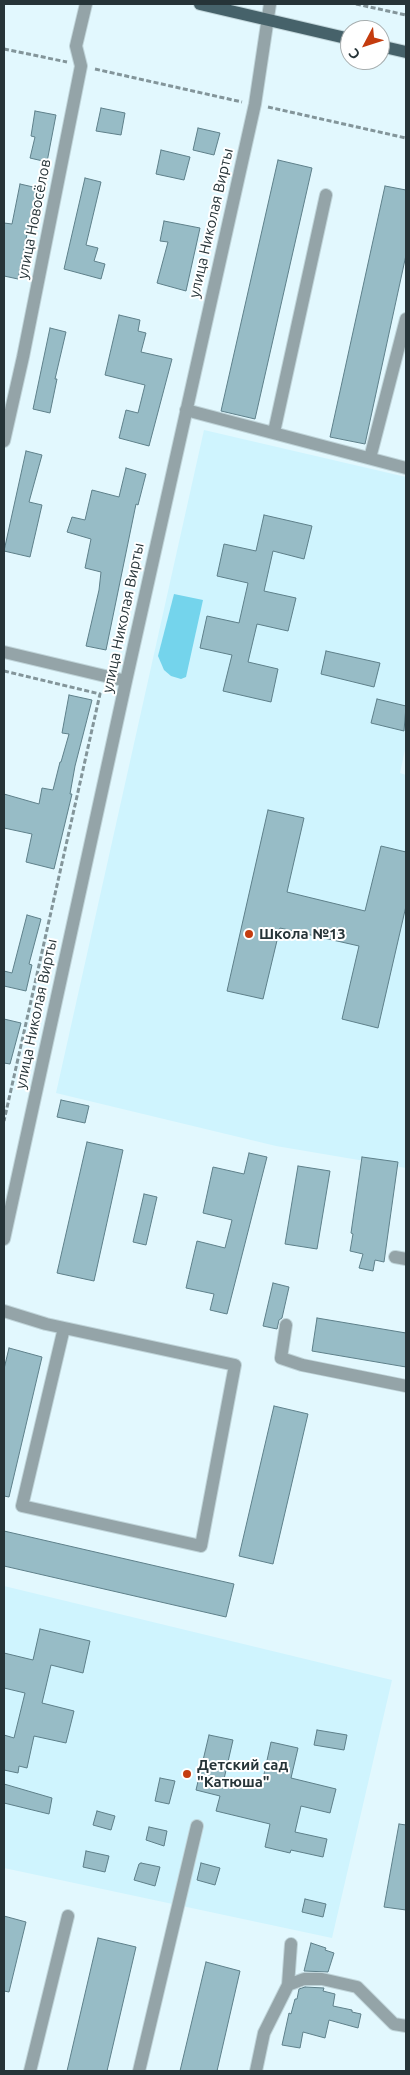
<!DOCTYPE html>
<html>
<head>
<meta charset="utf-8">
<style>
  body { margin:0 }
  #map { position:relative; width:410px; height:2075px; overflow:hidden; background:#e2f8fe; font-family:Ubuntu,sans-serif }
  canvas { display:block }
  .frame { position:absolute; inset:0; border:5px solid #263438; pointer-events:none }
  .north { position:absolute; left:340px; top:20px; width:50px; height:50px; box-sizing:border-box; background:#fff; border:1px solid #a8aeaf; border-radius:50%; rotate:230deg; font-size:14px; font-weight:700; line-height:20px; text-align:center; color:#263438 }
  .north::after { content:''; display:block; margin:auto; width:18px; height:22px; background:#c43c0f; clip-path:polygon(50% 0,100% 100%,50% 72%,0 100%) }
</style>
</head>
<body>
<div id="map">
<canvas width="410" height="2075"></canvas>
<div class="frame"></div>
<div class="north">С</div>
</div>
<script>
const ctx = document.querySelector('canvas').getContext('2d');
ctx.lineJoin = 'round';
function fillPath(path, color) {
  ctx.fillStyle = color;
  ctx.fill(path, 'evenodd');
}
function shape(rows) {
  const path = new Path2D();
  for (const r of rows) {
    path.moveTo(r[0], r[1]);
    for (let i = 2; i < r.length; i += 2) path.lineTo(r[i], r[i + 1]);
  }
  return path;
}
function strokePath(path, color, width, dash) {
  ctx.strokeStyle = color;
  ctx.lineWidth = width;
  ctx.lineCap = dash ? 'butt' : 'round';
  ctx.setLineDash(dash || []);
  ctx.stroke(path);
}
function write(font, color, halo, rows, align = 'center') {
  ctx.font = font + ' Ubuntu,sans-serif';
  ctx.lineWidth = 4;
  ctx.setLineDash([]);
  ctx.textBaseline = 'middle';
  ctx.strokeStyle = halo;
  ctx.fillStyle = color;
  for (const [text, x, y, turn = 0] of rows) {
    ctx.save();
    ctx.translate(x, y);
    ctx.rotate((+turn || 0) * Math.PI / 180);
    ctx.textAlign = isNaN(turn) ? turn : align;
    if (halo) ctx.strokeText(text, 0, 0);
    ctx.fillText(text, 0, 0);
    ctx.restore();
  }
}
fillPath(shape([
  [204,430,406,477,406,745,400,773,406,775,406,1168,276,1146,56,1093],
  [4,1586,392,1680,332,1938,4,1868]
]), '#cff4fe');
fillPath(shape([
  [174,594,203,600,186,677,181,679,171,676,164,670,158,656]
]), '#74d4ec');
const building = shape([
  [101,108,125,113,121,135,96,131,101,108],
  [35,111,56,115,47,162,30,158,35,137,31,136,35,111],
  [198,128,220,133,214,155,193,150,198,128],
  [161,150,190,157,184,180,156,174,161,150],
  [278,160,312,168,255,419,221,411,278,160],
  [85,178,101,182,86,245,98,248,94,261,105,264,101,279,64,269,85,178],
  [20,184,42,189,36,220,30,219,18,279,4,276,4,223,12,224,20,184],
  [385,186,406,190,406,255,365,444,330,437,385,186],
  [164,221,200,228,186,291,157,283,168,242,160,241,164,221],
  [119,315,140,320,138,331,146,333,141,352,172,359,149,446,119,438,126,410,138,413,145,385,105,375,119,315],
  [50,328,66,332,55,379,57,379,50,413,33,409,50,328],
  [26,451,42,455,29,502,42,505,30,557,4,551,26,451],
  [126,468,146,474,138,505,136,504,106,650,86,646,99,590,101,572,85,568,91,539,67,532,72,517,85,520,92,490,119,497,126,468],
  [264,515,312,526,304,559,273,551,264,591,296,598,288,631,257,624,248,662,278,669,271,702,223,691,232,655,200,648,207,616,239,623,248,583,217,576,224,544,256,551,264,515],
  [326,651,380,663,374,687,321,674,326,651],
  [69,695,92,700,75,766,70,794,72,794,54,869,26,862,32,834,4,828,4,794,39,804,42,788,53,790,60,762,61,762,69,734,62,733,69,695],
  [377,699,406,706,404,731,371,723,377,699],
  [268,810,304,818,287,892,365,911,381,846,406,852,406,906,378,1028,342,1019,359,946,280,928,263,999,227,991,268,810],
  [27,915,41,919,29,964,32,965,26,991,4,986,4,971,12,973,27,915],
  [4,1019,21,1023,10,1064,4,1063,4,1019],
  [61,1100,89,1106,85,1123,57,1117,61,1100],
  [87,1142,123,1150,94,1281,57,1273,87,1142],
  [249,1153,267,1157,227,1314,210,1310,214,1294,186,1288,197,1241,225,1248,232,1220,203,1213,213,1167,244,1174,249,1153],
  [362,1157,398,1162,384,1262,375,1260,373,1271,359,1268,363,1254,350,1251,353,1234,351,1233,362,1157],
  [298,1166,330,1171,317,1249,285,1244,298,1166],
  [144,1194,157,1197,146,1245,133,1242,144,1194],
  [273,1283,289,1287,282,1318,279,1320,277,1329,263,1326,273,1283],
  [317,1318,406,1333,406,1367,312,1351,317,1318],
  [9,1348,42,1357,9,1497,4,1496,4,1369,9,1348],
  [274,1406,308,1414,273,1564,239,1556,274,1406],
  [4,1531,234,1584,226,1617,4,1566,4,1531],
  [40,1629,90,1641,83,1673,51,1665,42,1703,74,1711,66,1743,34,1736,27,1768,19,1766,18,1773,4,1770,4,1735,14,1738,25,1693,4,1688,4,1653,33,1660,40,1629],
  [317,1730,347,1735,344,1750,314,1745,317,1730],
  [209,1735,233,1740,224,1779,261,1788,271,1742,298,1748,291,1778,336,1789,330,1813,301,1806,295,1832,327,1839,323,1857,291,1850,290,1853,265,1847,270,1824,216,1811,220,1796,196,1790,209,1735],
  [160,1778,175,1781,169,1804,155,1801,160,1778],
  [4,1784,52,1798,49,1814,4,1803,4,1784],
  [97,1811,115,1816,111,1830,93,1825,97,1811],
  [399,1824,406,1825,406,1910,384,1907,399,1824],
  [149,1827,167,1831,164,1846,146,1840,149,1827],
  [86,1851,109,1856,105,1872,83,1867,86,1851],
  [141,1863,160,1867,155,1886,134,1880,139,1864,141,1863],
  [201,1863,220,1868,215,1885,197,1880,201,1863],
  [305,1899,326,1904,323,1917,302,1912,305,1899],
  [4,1916,26,1922,9,1992,4,1991,4,1916],
  [98,1938,136,1947,107,2071,67,2071,98,1938],
  [311,1943,326,1948,325,1950,334,1953,328,1972,304,1971,311,1943],
  [206,1962,240,1971,217,2071,180,2071,206,1962],
  [305,1987,324,1988,323,1991,335,1994,333,2006,352,2010,352,2012,361,2014,358,2028,329,2020,325,2038,303,2032,300,2048,282,2045,289,2013,291,2014,295,1999,297,1999,299,1989,305,1987]
]);
fillPath(building, '#97bcc6');
strokePath(building, '#5e808a', 1);
const minor = shape([
  [186,410,406,468],
  [274,432,326,195],
  [4,441,23,357,81,66,76,46,86,4],
  [370,458,406,319],
  [4,652,126,681],
  [4,1239,126,681,255,104,270,4],
  [395,1257,406,1259],
  [4,1311,46,1324,235,1365,201,1546,22,1506,64,1328],
  [286,1325,281,1358,302,1365,406,1386],
  [288,1985,304,1979,322,1979,357,1987,394,2024,406,2026],
  [30,2071,68,1916],
  [139,2071,197,1826],
  [256,2071,264,2033,288,1985,291,1944]
]);
const major = shape([
  [200,4,350,39],
  [380,46,406,52]
]);
strokePath(minor, '#c0d5da', 14);
strokePath(major, '#c0d5da', 14);
strokePath(shape([
  [356,4,406,15],
  [4,49,67,62],
  [95,69,242,102],
  [268,107,406,138],
  [4,671,100,694,4,1121]
]), '#83959a', 3, [5, 2.5]);
strokePath(minor, '#94a4a8', 12);
strokePath(major, '#46626a', 12);
for (const [x, y, r, color] of [
  [249,934,5,"#c43c0f"],
  [187,1774,5,"#c43c0f"]
]) {
  const dot = new Path2D();
  dot.arc(x, y, r, 0, 2 * Math.PI);
  ctx.fillStyle = color;
  ctx.fill(dot);
  strokePath(dot, '#fff', 2);
}
write('15px', '#263438', '#fff', [
  ["улица Новосёлов",34,219,-79],
  ["улица Николая Вирты",211,223,-77],
  ["улица Николая Вирты",123,618,-78],
  ["улица Николая Вирты",36,1014,-78]
]);
write('bold 15px', '#263438', '#fff', [
  ["Школа №13",259,934],
  ["Детский сад",197,1765],
  ["\"Катюша\"",197,1782]
], 'left');
</script>
</body>
</html>
